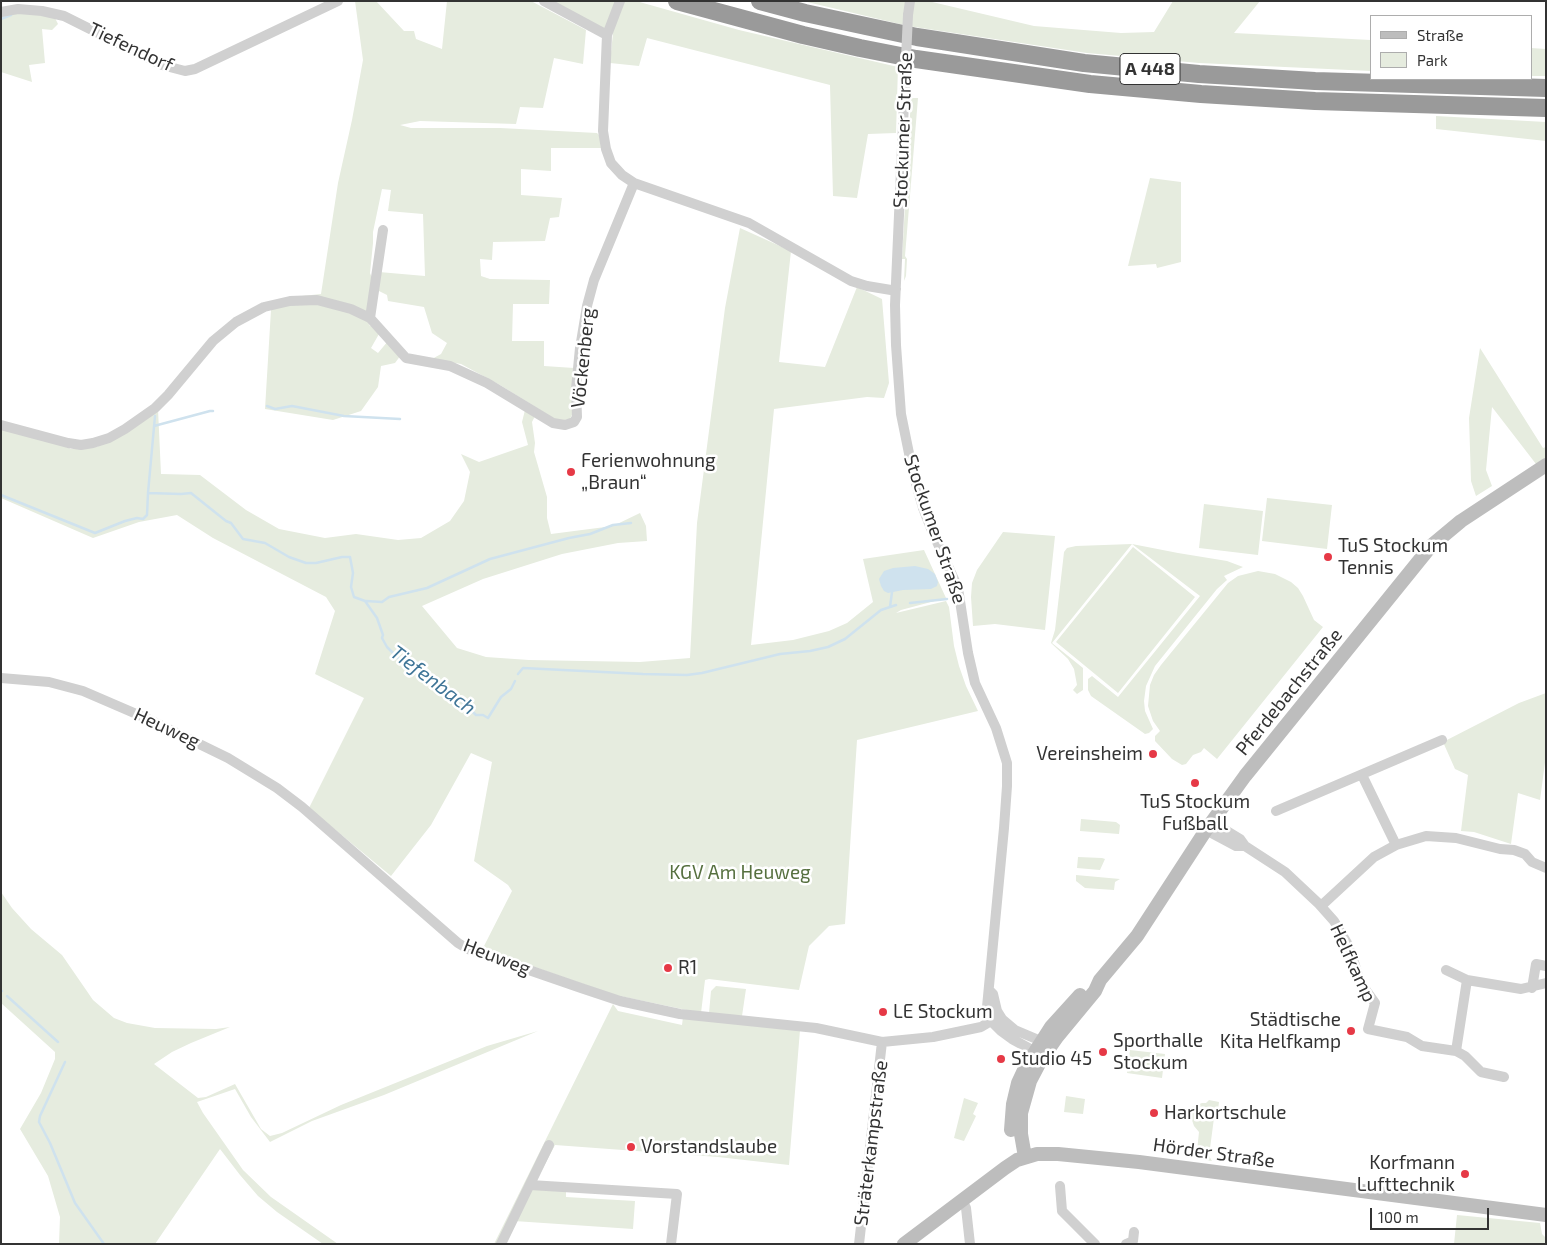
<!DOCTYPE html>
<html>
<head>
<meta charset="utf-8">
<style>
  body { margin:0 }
  #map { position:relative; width:1547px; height:1245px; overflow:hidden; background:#fff; font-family:"Exo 2",sans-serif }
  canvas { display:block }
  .frame { position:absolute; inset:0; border:2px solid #333; pointer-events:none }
  .legend { position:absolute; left:1370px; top:15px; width:162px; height:65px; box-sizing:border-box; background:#fff; border:1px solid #adadad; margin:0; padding:6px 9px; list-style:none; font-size:15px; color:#333 }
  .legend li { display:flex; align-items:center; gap:10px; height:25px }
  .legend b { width:25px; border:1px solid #adadad }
  .scale { position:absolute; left:1370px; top:1208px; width:119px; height:22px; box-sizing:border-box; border:2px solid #333; border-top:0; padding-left:6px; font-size:15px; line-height:18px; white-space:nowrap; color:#333; -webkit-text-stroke:4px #fff; paint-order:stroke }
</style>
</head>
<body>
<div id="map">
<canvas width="1547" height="1245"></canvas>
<div class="frame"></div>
<ul class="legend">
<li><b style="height:6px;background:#bdbdbd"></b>Straße</li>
<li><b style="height:14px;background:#e6ecdf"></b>Park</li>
</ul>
<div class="scale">100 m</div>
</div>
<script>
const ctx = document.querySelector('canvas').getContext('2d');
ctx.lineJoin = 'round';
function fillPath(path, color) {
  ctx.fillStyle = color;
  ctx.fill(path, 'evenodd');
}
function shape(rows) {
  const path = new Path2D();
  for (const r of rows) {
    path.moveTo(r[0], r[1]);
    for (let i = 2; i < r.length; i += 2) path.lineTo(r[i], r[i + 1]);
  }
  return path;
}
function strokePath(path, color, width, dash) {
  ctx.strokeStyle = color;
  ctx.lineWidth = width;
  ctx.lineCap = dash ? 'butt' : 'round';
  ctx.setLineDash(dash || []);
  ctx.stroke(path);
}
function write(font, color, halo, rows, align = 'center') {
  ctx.font = font + ' "Exo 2",sans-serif';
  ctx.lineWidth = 5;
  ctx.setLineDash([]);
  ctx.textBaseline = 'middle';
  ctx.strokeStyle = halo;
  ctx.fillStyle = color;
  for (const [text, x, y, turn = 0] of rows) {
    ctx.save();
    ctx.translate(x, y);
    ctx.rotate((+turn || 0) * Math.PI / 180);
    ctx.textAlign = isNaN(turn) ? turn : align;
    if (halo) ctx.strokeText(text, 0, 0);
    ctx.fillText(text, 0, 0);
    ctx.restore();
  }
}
fillPath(shape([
  [355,1,376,1,404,31,414,31,416,39,442,49,447,1,531,1,586,30,583,64,554,58,543,108,520,107,516,124,420,121,400,125,411,128,500,128,597,133,600,136,601,148,551,148,551,171,521,169,521,195,562,198,559,217,550,218,545,241,493,242,492,260,480,259,481,276,490,279,550,280,549,304,513,304,512,341,544,341,544,366,574,368,573,413,570,419,558,421,500,385,461,364,432,359,441,354,447,343,432,333,424,307,388,301,387,295,377,290,379,272,425,276,423,214,388,211,391,190,382,189,373,232,373,243,370,273,373,281,367,314,369,325,376,329,379,334,371,348,378,353,388,341,401,355,395,363,381,366,378,387,361,411,333,420,265,409,271,310,292,297,321,294,338,183,352,120,363,60],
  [548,1,636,1,739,30,898,67,896,133,868,134,857,198,833,196,830,85,647,38,639,66,610,63,613,33],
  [803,1,928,1,1034,26,1121,33,1154,32,1173,1,1260,1,1234,33,1371,40,1371,71,1199,63,1087,53,908,26],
  [1,8,54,16,58,24,52,30,42,29,45,63,29,65,32,82,1,72],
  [1531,48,1546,49,1546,76,1531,76],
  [911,98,918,98,905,256,907,259,906,276,904,281,905,259,902,259],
  [1436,116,1546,122,1546,141,1436,129],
  [1150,178,1181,182,1181,262,1157,268,1156,264,1128,266],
  [740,228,791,251,779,362,825,367,857,287,882,299,889,383,884,398,867,397,774,409,751,645,793,640,829,631,847,623,873,602,863,559,924,550,946,598,901,610,896,613,946,601,949,607,954,646,959,666,966,686,978,711,857,740,845,924,829,926,809,946,799,990,709,979,705,980,701,1013,615,995,494,953,484,946,512,891,508,885,474,861,492,762,471,753,431,825,391,876,309,808,364,698,315,674,335,611,326,597,213,538,177,515,139,522,93,538,1,498,1,421,67,441,70,449,97,447,158,409,161,474,200,475,246,510,279,529,325,538,356,534,398,540,421,538,450,521,464,501,470,472,461,454,479,462,528,445,522,422,525,410,535,416,532,422,535,443,534,452,547,497,547,518,551,534,613,526,640,513,646,526,647,541,618,543,562,554,483,579,422,606,457,648,486,657,529,660,640,662,690,658,697,523,725,308],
  [1480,348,1543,448,1546,447,1546,457,1536,464,1492,407,1486,470,1492,486,1476,496,1471,481,1469,418],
  [1267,498,1332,505,1327,549,1262,541],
  [1204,504,1263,511,1258,555,1199,548],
  [1003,532,1055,536,1045,630,995,624,973,626,971,597,972,583,977,570],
  [1132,544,1052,643,1083,668,1083,690,1077,694,1073,690,1077,685,1074,669,1068,659,1051,643,1055,630,1063,561,1064,552,1067,548,1076,546,1132,544,1178,553,1227,561,1243,567,1224,576,1227,580,1217,589,1155,666,1146,686,1144,701,1145,711,1153,729,1149,733,1145,734,1091,696,1088,690,1088,679,1092,676,1118,697,1200,596],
  [1133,547,1195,597,1118,693,1056,642],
  [1258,571,1275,574,1291,582,1298,588,1303,596,1314,620,1323,627,1217,759,1204,748,1201,752,1193,755,1186,764,1182,765,1172,759,1155,741,1155,736,1160,731,1153,721,1148,706,1150,685,1154,675,1161,665,1228,583,1238,576],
  [1546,693,1546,755,1540,800,1518,793,1511,844,1474,832,1461,831,1468,775,1455,769,1443,742,1519,703],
  [1081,819,1116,822,1120,825,1119,834,1080,831],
  [1078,857,1102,858,1105,859,1100,870,1077,868],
  [1076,875,1120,879,1115,882,1114,890,1085,888,1076,881],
  [1,892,12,908,31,929,62,955,93,1000,114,1018,127,1023,155,1028,216,1029,230,1027,191,1043,172,1052,154,1064,198,1098,206,1097,235,1084,261,1129,270,1136,282,1133,341,1105,487,1046,538,1031,384,1095,312,1121,270,1142,251,1117,235,1089,197,1102,203,1113,243,1170,271,1197,338,1244,323,1244,277,1212,258,1196,240,1175,220,1149,155,1244,59,1244,60,1217,48,1176,20,1129,41,1093,55,1059,55,1052,1,1003],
  [716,986,746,989,742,1016,709,1013,711,991],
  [613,1004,618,1011,682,1025,683,1017,800,1030,789,1165,718,1157,555,1145,543,1168,497,1244,494,1244],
  [1130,1050,1165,1054,1162,1078,1127,1073],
  [1066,1096,1085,1099,1083,1114,1064,1112],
  [964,1098,978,1103,973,1114,976,1116,964,1141,954,1138],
  [1209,1100,1219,1102,1217,1118,1214,1118,1209,1156,1212,1161,1196,1159,1197,1154,1200,1154,1200,1152,1197,1151,1199,1132,1194,1126,1190,1114,1192,1107,1202,1103,1206,1103],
  [532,1188,566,1190,566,1197,635,1201,633,1229,514,1221],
  [1457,1215,1540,1223,1542,1234,1546,1238,1546,1244,1454,1244]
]), '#e6ecdf');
fillPath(shape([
  [915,566,928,569,935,574,938,582,937,586,931,589,903,590,888,593,884,591,881,586,879,579,884,571,893,568]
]), '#cfe2ee');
strokePath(shape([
  [1,19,11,15],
  [267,406,275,409,292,406,344,416,400,419],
  [154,426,210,411,213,411],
  [148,493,155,416],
  [1,495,95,533,125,521,137,518,143,519,147,515,148,493,181,494,191,493,226,521,231,523,243,539,265,543,289,557,306,563,316,563,342,557,350,557,353,573,351,587,354,597,365,601,377,618,383,635,382,638,387,647,400,660,429,674,439,687,448,693,456,696,476,715,483,715,488,718,501,697,511,689,515,681],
  [366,601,382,602,389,597,427,588,490,559,569,538,590,534,613,525,631,523],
  [910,603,947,599],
  [890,607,892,592],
  [518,674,523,668,643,674,687,675,702,673,780,654,810,651,828,647,845,639,881,610,896,605],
  [1,991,2,991],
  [7,996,58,1042],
  [65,1062,40,1116,39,1122,50,1143,75,1203,104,1244]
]), '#cfe2ee', 2.5);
strokePath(shape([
  [544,1,607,35],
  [620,1,607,35,603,131,606,149,611,163,622,175,634,183,749,223,851,281,867,286,891,290,896,289],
  [1,12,18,9,42,11,64,16,162,65,185,71,195,69,338,1],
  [908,15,910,1],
  [905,80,895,305,896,345,901,414,913,473,923,508,932,531,958,588,968,653,975,683,996,728,1007,763,1007,786,1004,828,987,1007,991,1021,1001,1031,1012,1039,1034,1051],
  [383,230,370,318,406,358,450,366,487,383,553,423,565,425,574,422,577,417,576,389,580,348,587,306,594,280,634,183],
  [1,425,68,443,81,445,93,443,109,438,125,429,155,408,168,395,213,341,236,322,264,307,290,301,317,300,351,309,370,318],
  [1,678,49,682,83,691,148,719,228,758,277,788,302,807,458,943,468,949,581,988,620,1001,680,1014,816,1028,882,1042,933,1037,981,1027,991,1021,997,1011],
  [1362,775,1396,845],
  [1276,811,1442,740],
  [1212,822,1240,839,1245,846,1285,872,1318,903,1334,921,1347,943,1353,959,1360,982,1375,1003,1368,1029,1407,1037,1422,1046,1456,1051,1465,1056,1481,1072,1504,1077],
  [1206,830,1236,846,1245,846],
  [1321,906,1374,857,1396,845,1426,836,1456,838,1500,849,1514,850,1525,854,1532,862,1546,868],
  [1446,970,1467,980,1521,989,1546,983],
  [1532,988,1536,964,1546,966],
  [990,991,993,994,997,1011,1002,1019,1015,1030,1041,1041],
  [1456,1051,1467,980],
  [530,1185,677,1194,671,1244],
  [1060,1186,1062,1211,1095,1244],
  [962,1200,966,1208,970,1244],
  [501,1244,549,1145],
  [859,1244,882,1042],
  [1126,1244,1133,1241,1134,1232]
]), '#d0d0d0', 10);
strokePath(shape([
  [1011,1130,1013,1104,1018,1083,1026,1066,1051,1027,1080,995],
  [1025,1157,1021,1134,1021,1113,1030,1081,1041,1060,1057,1037,1095,991,1100,980,1137,936,1206,830,1245,776,1431,546,1461,521,1546,465],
  [904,1244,1005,1168,1017,1160,1037,1154,1058,1154,1139,1162,1546,1215]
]), '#bdbdbd', 14);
strokePath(shape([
  [677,1,803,35,860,48,916,59,1090,84,1201,94,1315,101,1546,108],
  [760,1,805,13,917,37,1084,63,1199,74,1315,81,1546,88]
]), '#9a9a9a', 18);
strokePath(shape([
  [905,80,908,15]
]), '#d0d0d0', 10);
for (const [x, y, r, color] of [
  [571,472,5,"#e63946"],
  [1328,557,5,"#e63946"],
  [1153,754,5,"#e63946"],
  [1195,783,5,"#e63946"],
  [668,968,5,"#e63946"],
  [883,1012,5,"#e63946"],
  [1351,1031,5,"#e63946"],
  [1103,1052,5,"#e63946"],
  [1001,1059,5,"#e63946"],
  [1154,1113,5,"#e63946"],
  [631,1147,5,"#e63946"],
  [1465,1174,5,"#e63946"]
]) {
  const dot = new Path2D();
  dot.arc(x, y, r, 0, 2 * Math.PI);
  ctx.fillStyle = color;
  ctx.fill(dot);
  strokePath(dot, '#fff', 2);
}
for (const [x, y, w] of [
  [1150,69,60]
]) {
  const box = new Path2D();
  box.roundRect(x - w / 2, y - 15.5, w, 31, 4);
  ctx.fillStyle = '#fff';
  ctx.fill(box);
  strokePath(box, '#333', 1);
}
write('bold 18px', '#333', null, [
  ["A 448",1150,69]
]);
write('19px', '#333', '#fff', [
  ["Tiefendorf",131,47,25],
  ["Stockumer Straße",903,130,-88],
  ["Vöckenberg",583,358,-84],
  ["Stockumer Straße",935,529,71],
  ["Pferdebachstraße",1289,692,-51],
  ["Heuweg",167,728,25],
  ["Heuweg",497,957,21],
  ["Helfkamp",1353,963,65],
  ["Sträterkampstraße",871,1143,-83],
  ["Hörder Straße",1214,1153,8]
]);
write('19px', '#333', '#fff', [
  ["Ferienwohnung",581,461],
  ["„Braun“",581,483],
  ["TuS Stockum",1338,546],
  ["Tennis",1338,568],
  ["Vereinsheim",1143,754,"right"],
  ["TuS Stockum",1195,802,"center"],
  ["Fußball",1195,824,"center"],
  ["R1",678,968],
  ["LE Stockum",893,1012],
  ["Städtische",1341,1020,"right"],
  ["Kita Helfkamp",1341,1042,"right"],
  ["Sporthalle",1113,1041],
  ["Stockum",1113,1063],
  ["Studio 45",1011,1059],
  ["Harkortschule",1164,1113],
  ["Vorstandslaube",641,1147],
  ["Korfmann",1455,1163,"right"],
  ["Lufttechnik",1455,1185,"right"]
], 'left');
write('19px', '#56703f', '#fff', [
  ["KGV Am Heuweg",740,873]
]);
write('italic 20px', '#3f7597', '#fff', [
  ["Tiefenbach",433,680,37]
]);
</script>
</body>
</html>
